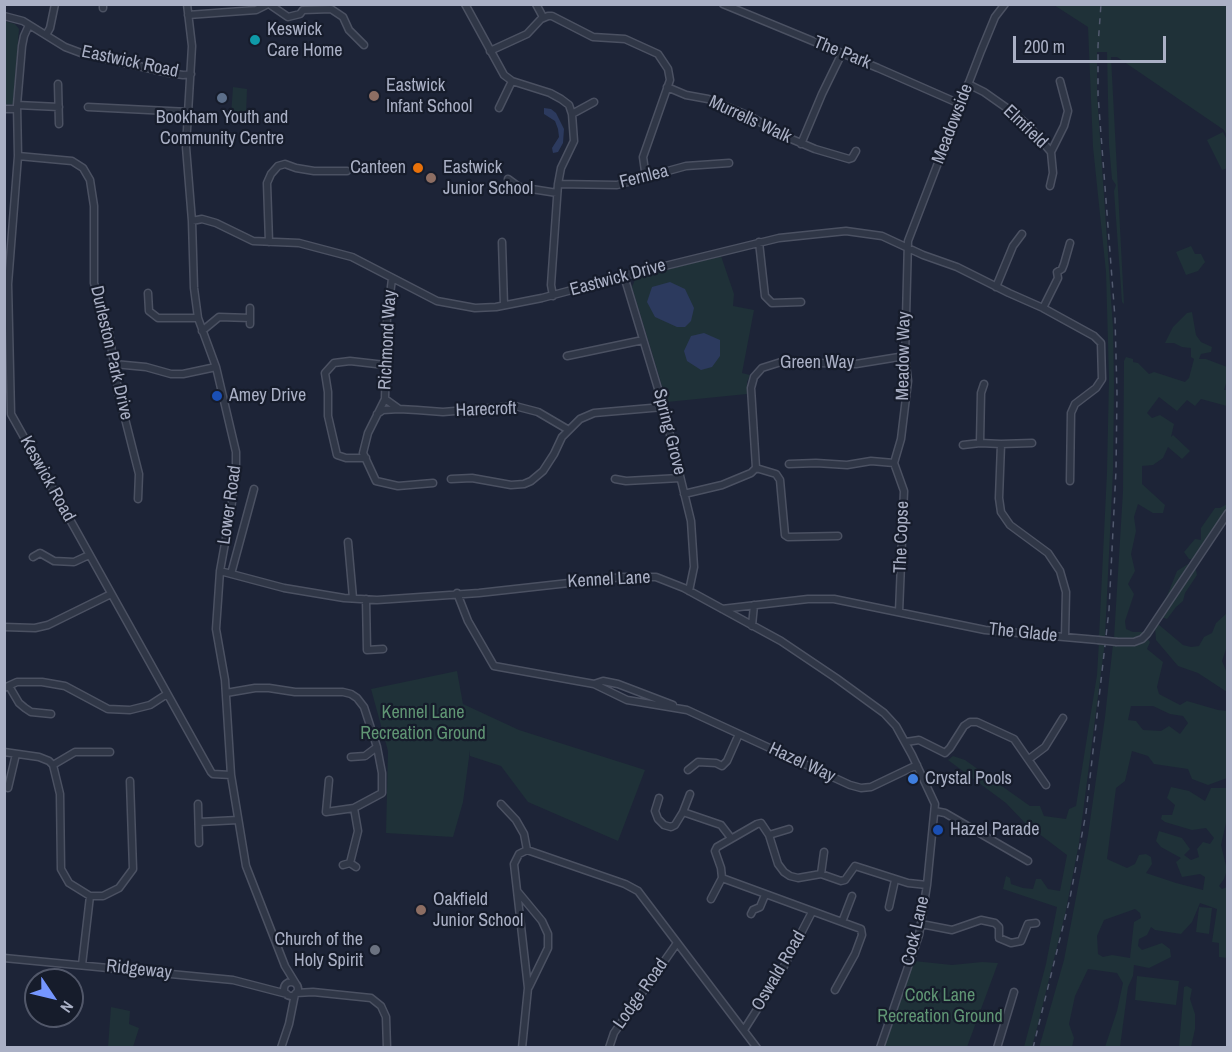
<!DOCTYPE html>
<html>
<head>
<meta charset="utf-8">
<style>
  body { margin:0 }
  #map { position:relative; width:1232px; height:1052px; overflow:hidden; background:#1d2437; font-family:"Archivo Narrow",sans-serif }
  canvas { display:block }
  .frame { position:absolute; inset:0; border:6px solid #aab0c5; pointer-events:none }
  .north { position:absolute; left:24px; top:968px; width:60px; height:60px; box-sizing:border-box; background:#161c2b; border:2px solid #515769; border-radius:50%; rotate:125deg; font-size:16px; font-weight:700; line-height:24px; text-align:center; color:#aab0c5 }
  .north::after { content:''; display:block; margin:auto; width:21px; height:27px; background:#7596ff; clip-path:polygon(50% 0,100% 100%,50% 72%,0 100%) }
  .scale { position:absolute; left:1013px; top:36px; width:153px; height:27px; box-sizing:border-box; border:3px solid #aab0c5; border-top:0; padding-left:8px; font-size:18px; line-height:21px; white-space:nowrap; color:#aab0c5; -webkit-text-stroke:4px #161c2b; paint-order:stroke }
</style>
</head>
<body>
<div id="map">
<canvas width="1232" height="1052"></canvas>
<div class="frame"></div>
<div class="north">N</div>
<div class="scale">200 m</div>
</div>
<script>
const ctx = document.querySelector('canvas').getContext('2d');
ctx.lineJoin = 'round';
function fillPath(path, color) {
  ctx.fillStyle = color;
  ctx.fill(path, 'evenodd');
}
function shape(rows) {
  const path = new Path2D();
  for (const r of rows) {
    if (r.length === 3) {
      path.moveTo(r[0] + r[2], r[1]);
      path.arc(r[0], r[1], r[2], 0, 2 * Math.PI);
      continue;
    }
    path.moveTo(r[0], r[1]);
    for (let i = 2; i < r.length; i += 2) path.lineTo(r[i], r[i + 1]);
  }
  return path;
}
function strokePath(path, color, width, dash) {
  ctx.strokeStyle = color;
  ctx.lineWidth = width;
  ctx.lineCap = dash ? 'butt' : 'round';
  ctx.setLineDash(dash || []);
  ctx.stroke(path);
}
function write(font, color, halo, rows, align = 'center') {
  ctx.font = font + ' "Archivo Narrow",sans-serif';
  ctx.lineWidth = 4.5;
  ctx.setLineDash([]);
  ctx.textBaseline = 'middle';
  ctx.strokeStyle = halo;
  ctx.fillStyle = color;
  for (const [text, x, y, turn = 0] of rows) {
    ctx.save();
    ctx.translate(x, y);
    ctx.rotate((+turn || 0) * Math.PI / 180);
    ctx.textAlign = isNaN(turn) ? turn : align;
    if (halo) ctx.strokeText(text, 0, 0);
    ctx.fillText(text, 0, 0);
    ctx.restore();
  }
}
fillPath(shape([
  [1054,5,1227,5,1227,136,1224,130,1117,57,1111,57,1124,304,1122,302,1114,191,1116,185,1112,179,1109,145,1107,52,1097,52,1097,94,1113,328,1114,386,1113,471,1105,636,1099,637,1107,472,1109,378,1106,272,1093,147,1088,27],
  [4,21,15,24,19,29,13,104,5,105],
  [233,87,247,89,246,115,231,115],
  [1223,132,1227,140,1228,168,1222,170,1207,140],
  [1191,246,1195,254,1201,254,1205,262,1198,271,1186,275,1176,252],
  [721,256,734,294,733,306,754,310,742,373,750,375,747,382,747,394,667,402,632,287,636,277],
  [1192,312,1196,335,1201,342,1212,347,1211,352,1201,354,1199,359,1206,359,1227,367,1227,380,1224,390,1227,390,1227,406,1201,399,1195,406,1187,400,1177,411,1159,397,1147,413,1152,418,1160,415,1174,424,1171,437,1173,435,1190,451,1182,459,1168,447,1163,458,1153,465,1142,466,1142,484,1165,505,1163,513,1153,513,1138,504,1134,517,1136,531,1131,554,1135,571,1128,584,1134,594,1125,621,1126,629,1133,632,1142,632,1144,635,1131,641,1114,638,1123,491,1124,361,1126,357,1133,359,1133,362,1138,363,1149,374,1154,372,1185,382,1189,378,1194,359,1191,357,1191,348,1182,347,1174,343,1165,343,1173,327,1187,313],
  [1227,504,1227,509,1193,560,1189,559,1184,552,1195,539,1201,540,1201,528,1215,508,1220,508],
  [1188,564,1196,570,1197,575,1185,593,1183,601,1176,607,1167,619,1156,615,1167,596,1177,571],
  [1227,613,1227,646,1222,661,1227,673,1227,692,1198,673,1178,666,1156,640,1155,628,1158,624,1183,645,1191,647,1199,646,1204,637,1212,633,1216,623],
  [1147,638,1150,642,1147,649,1163,662,1157,687,1159,694,1180,705,1187,701,1218,710,1227,711,1227,778,1208,785,1192,779,1188,769,1154,764,1148,756,1132,751,1125,781,1116,788,1107,859,1127,868,1135,864,1139,855,1146,854,1151,857,1152,864,1146,873,1176,883,1203,890,1205,877,1200,874,1182,877,1176,862,1181,858,1161,847,1156,841,1159,831,1182,838,1190,849,1184,855,1191,860,1199,857,1197,849,1203,842,1210,844,1214,838,1206,828,1192,830,1165,822,1161,819,1162,815,1172,815,1175,805,1167,798,1171,787,1189,791,1205,801,1211,788,1227,788,1227,818,1221,845,1227,870,1224,879,1219,886,1222,889,1227,887,1227,958,1219,957,1219,943,1212,942,1217,909,1200,903,1192,922,1181,934,1155,930,1151,927,1147,935,1139,939,1138,946,1142,950,1162,943,1170,949,1171,957,1149,968,1134,965,1133,976,1128,987,1120,1047,1105,1047,1117,1011,1123,983,1117,973,1088,969,1075,996,1069,1024,1074,1038,1072,1047,1039,1048,1064,960,1088,835,1105,717,1113,644],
  [1153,706,1170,714,1183,716,1188,723,1180,734,1169,726,1161,731,1143,730,1136,721,1128,720,1131,706],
  [1135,909,1140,913,1141,918,1134,922,1130,958,1112,955,1103,957,1098,954,1097,936,1104,920],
  [1099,641,1105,642,1079,843,1066,910,1037,1028,1032,1047,1024,1047,1046,964,1057,907,1003,889,1006,876,1010,878,1011,884,1023,888,1033,889,1036,879,1041,879,1048,889,1060,891,1067,855,1026,824,1006,803,948,760,953,756,965,760,1030,806,1040,806,1044,816,1066,819,1069,809,1076,806,1097,675],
  [457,671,463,704,519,730,645,770,618,841,528,802,501,766,470,756,470,750,463,802,453,837,386,833,388,751,371,689],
  [1199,907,1212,908,1209,934,1196,932],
  [914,961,952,965,982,962,998,963,967,1047,884,1047],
  [1137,976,1179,981,1176,1005,1135,1000],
  [1187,986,1192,989,1190,999,1195,1014,1195,1029,1191,1047,1179,1047,1184,987],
  [111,1007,130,1011,129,1024,139,1028,133,1047,108,1047]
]), '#1f3138');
fillPath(shape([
  [544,108,551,109,556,113,564,129,563,143,558,152,553,153,552,148,559,137,558,129,555,121,544,114],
  [670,282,685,289,694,308,691,321,685,327,677,327,655,317,647,302,652,287],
  [704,333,720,340,720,356,712,367,701,370,687,361,684,351,691,336]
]), '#2c3a5e');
const minor = shape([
  [187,4,192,46,186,147,192,221,194,288,198,318,216,367,236,452,236,468,231,510,220,571,216,629,225,680,231,775,246,866,285,966,296,984],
  [269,4,288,17,300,14,303,10,331,9,343,17,349,30,364,45],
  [465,4,504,75,512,81,550,93,561,99,569,105,572,114,574,141,561,168,558,184,551,285,553,296],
  [536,4,543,17],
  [723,4,878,68,960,104],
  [103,8,103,4],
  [188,15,256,10,268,4],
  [4,16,23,21,65,47,81,53,169,73,183,75,191,74],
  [29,25,24,36,22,46,17,105,18,156,8,284,11,414,211,772,213,774,231,775],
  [46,35,50,28,55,4],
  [490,51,527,34,541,19,548,16,552,16,593,37,625,39,658,54,668,69,670,80,643,157,646,178],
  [58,84,59,124],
  [968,84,984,92,1011,111,1029,126,1051,152,1053,173,1050,186],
  [667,87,686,95,708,99,749,116,789,138,815,149,849,159,852,158,856,151],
  [17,105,59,107],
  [88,107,189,112],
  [499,108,512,81],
  [4,109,17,109],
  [572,114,594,102],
  [801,144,822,94,842,53],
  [1051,152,1064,126,1068,111,1060,81],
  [18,156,72,161,83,168,90,180,94,206,94,283,109,333,119,395,139,474,138,499],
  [508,179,519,187,557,193],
  [558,184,617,185,686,166,729,163],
  [192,221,202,219,216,223,253,241,299,243,352,257,437,301,475,308,496,307,542,298,624,276,779,238,846,231,882,236,923,255,957,267,1009,293,1043,308,1094,336,1101,343,1102,379,1096,388,1075,404,1071,413,1070,481],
  [269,242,267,183,271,174,278,166,285,164,296,168,314,171,347,171],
  [502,242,504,305],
  [759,242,765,296,772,303,801,302],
  [624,276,662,402,691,521,694,567,689,591],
  [392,279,387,317,385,399,368,433,363,453,376,481,398,486,433,483],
  [996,287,1013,246,1022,234],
  [148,293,149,311,158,318,198,318],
  [250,308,250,324],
  [1043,308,1058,278,1057,272,1062,269,1064,264,1070,243],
  [202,331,219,317,250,318],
  [567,356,643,340],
  [114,364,146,367,171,374,183,374,216,367],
  [385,399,399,409,417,410,443,412,515,406,538,412,567,429],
  [377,414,383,410,399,409],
  [980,443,981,393,984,384],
  [1001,444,999,498,1001,512,1010,525,1048,553,1060,571,1066,592,1065,637],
  [963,445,980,443,1001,444,1032,443],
  [366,458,346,458,337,455,328,416,328,392,325,373,334,363,350,361,385,365],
  [894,463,901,439,908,381,905,356,908,241,981,51,995,17,1005,4],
  [894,463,904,491,899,612],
  [789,464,816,463,847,465,871,461,894,463],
  [756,468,751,388,754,377,762,368,781,362,856,364,905,356],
  [756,468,776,474,780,480,785,535,788,537,838,536],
  [451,479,472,478,511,485,524,484,531,481,543,471,554,454,562,437,580,419,594,413,663,407],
  [615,479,626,481,680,478],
  [684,494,722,485,751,473,756,468],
  [348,542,353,598],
  [33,557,40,553,54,561,74,562,89,555],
  [220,571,284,588,344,598,377,600,479,593,623,577,656,577,684,588,781,641,836,678,884,713,896,726,912,755,935,804,927,885,919,935,880,1048],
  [231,574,254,489],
  [457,593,468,621,494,666,594,684,627,700,687,710,850,785,861,788,871,787,917,765],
  [366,599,367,650,383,649],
  [722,609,808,599,834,599,985,630,1098,640],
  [752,626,754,605],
  [4,627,35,628,48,625,111,594],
  [1117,642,1134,642,1142,639,1147,634,1228,513],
  [594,684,603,681,618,684,673,705],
  [9,686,19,703,25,708,31,712,51,714],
  [4,688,17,682,42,682,65,686,108,709,130,710,150,705,167,694],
  [226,693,255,688,269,688,295,692,343,692,351,694,357,698,364,707,377,747,382,773,382,793,354,808,326,812,329,780],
  [906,742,919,740,945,753,950,748,964,726,970,722,977,722,1014,739,1046,785],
  [4,752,39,757,49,761,53,765,60,794,61,869,69,883,90,896,103,896,119,888,133,869,130,781],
  [351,757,365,756,377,747],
  [1029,759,1045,747,1063,718],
  [53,765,75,752,110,752],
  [688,770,698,762,716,763,722,766,727,761,739,734],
  [8,788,16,754],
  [659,798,655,811,658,819,664,825,671,827,675,825,683,812,721,825,731,838],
  [198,804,199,843],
  [501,804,516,820,524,834,527,850],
  [935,811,945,813,1028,861],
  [683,812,690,794],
  [199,822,238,820],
  [769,835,789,829],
  [350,863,358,831,354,808],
  [343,865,350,863,356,867],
  [821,874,824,852],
  [518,892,542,921,548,934,548,948,529,987],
  [711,899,722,878],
  [889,907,895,880],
  [751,914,753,910,760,907,765,895],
  [842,922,852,896],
  [921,924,952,930,981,920,995,923,999,927,999,938,1011,943,1021,941,1028,924,1036,923],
  [4,958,233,980,287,994],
  [82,965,90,896],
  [291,989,7],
  [835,990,855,954,862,935,861,929,722,878,721,868,715,851,717,847,757,824,761,823,769,835,778,864,784,872,790,876,798,878,821,874,841,881,845,880,855,866,908,883,927,885],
  [296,993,313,992,371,998,381,1006,386,1017,387,1048],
  [744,1030,782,970,812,912],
  [281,1048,289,1024,295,994],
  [522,1048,528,988,514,864,519,854,527,850,625,884,638,891,757,1048],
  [609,1048,614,1033,677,943],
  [997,1048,1014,992]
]);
strokePath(minor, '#4b5162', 9);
strokePath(minor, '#303747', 6);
strokePath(shape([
  [1033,1048,1070,898,1086,813,1109,610,1116,470,1117,393,1115,318,1098,95,1098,46,1101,4]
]), '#525a6f', 1.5, [6, 6]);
const minorBridge = shape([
  [1098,640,1117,642]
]);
strokePath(minorBridge, '#4b5162', 9, []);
strokePath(minorBridge, '#303747', 6);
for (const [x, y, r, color] of [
  [255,40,6,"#0f9aa8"],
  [374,96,6,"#8d6e63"],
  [222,98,6,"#5c6f8a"],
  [418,168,6,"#e8710a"],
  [431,178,6,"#8d6e63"],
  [217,396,6,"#1a4fb4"],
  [913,779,6,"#3f7fe0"],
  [938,830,6,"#1a4fb4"],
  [421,910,6,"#8d6e63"],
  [375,950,6,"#6b7280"]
]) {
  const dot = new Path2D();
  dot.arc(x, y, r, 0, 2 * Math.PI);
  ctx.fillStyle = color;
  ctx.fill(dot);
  strokePath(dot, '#161c2b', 2);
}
write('18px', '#aab0c5', '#161c2b', [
  ["Keswick",267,30],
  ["Care Home",267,51],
  ["Eastwick",386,86],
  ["Infant School",386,107],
  ["Bookham Youth and",222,118,"center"],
  ["Community Centre",222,139,"center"],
  ["Canteen",406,168,"right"],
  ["Eastwick",443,168],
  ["Junior School",443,189],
  ["Amey Drive",229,396],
  ["Crystal Pools",925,779],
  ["Hazel Parade",950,830],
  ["Oakfield",433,900],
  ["Junior School",433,921],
  ["Church of the",363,940,"right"],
  ["Holy Spirit",363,961,"right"]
], 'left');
write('18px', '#aab0c5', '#161c2b', [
  ["The Park",842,53,22],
  ["Eastwick Road",130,62,12],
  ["Murrells Walk",750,120,25],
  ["Meadowside",953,124,-69],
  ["Elmfield",1025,127,44],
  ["Fernlea",644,177,-14],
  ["Eastwick Drive",618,278,-15],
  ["Richmond Way",388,340,-87],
  ["Durleston Park Drive",111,353,77],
  ["Meadow Way",904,356,-89],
  ["Green Way",817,363],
  ["Harecroft",486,410,-2],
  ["Spring Grove",669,432,76],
  ["Keswick Road",47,479,61],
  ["Lower Road",230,505,-82],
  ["The Copse",902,537,-88],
  ["Kennel Lane",609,580,-3],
  ["The Glade",1023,633,6],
  ["Hazel Way",802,763,25],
  ["Cock Lane",916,931,-77],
  ["Ridgeway",139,970,6],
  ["Oswald Road",779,971,-60],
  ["Lodge Road",641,994,-55]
]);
write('18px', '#609674', '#161c2b', [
  ["Kennel Lane",423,713],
  ["Recreation Ground",423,734],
  ["Cock Lane",940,996],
  ["Recreation Ground",940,1017]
]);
</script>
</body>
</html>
